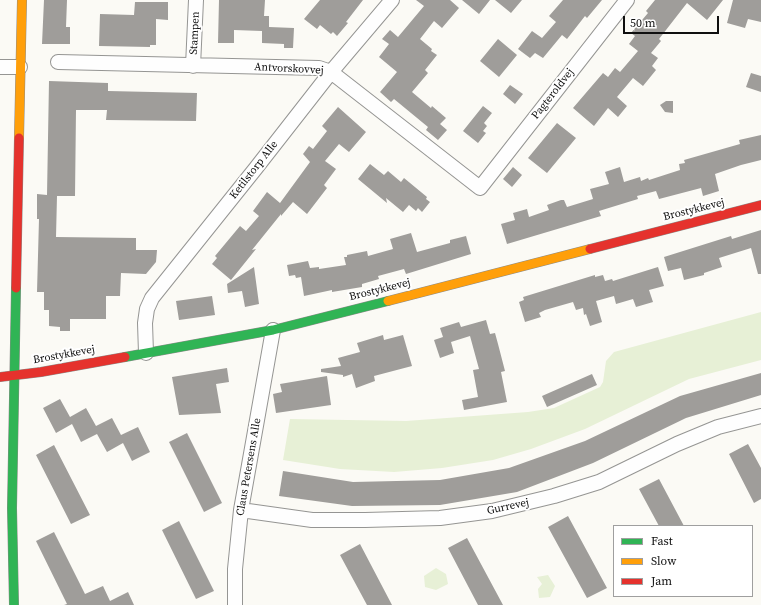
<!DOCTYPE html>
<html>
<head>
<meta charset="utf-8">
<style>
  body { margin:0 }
  #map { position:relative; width:761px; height:605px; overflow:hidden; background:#fbfaf5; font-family:"Source Serif 4",serif }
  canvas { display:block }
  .legend { position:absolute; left:613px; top:525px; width:140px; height:72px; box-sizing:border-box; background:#fff; border:1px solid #9f9f9f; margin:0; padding:5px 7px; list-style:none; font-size:12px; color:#0f0f0f }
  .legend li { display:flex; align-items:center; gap:8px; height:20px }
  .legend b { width:20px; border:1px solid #9f9f9f }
  .scale { position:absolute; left:623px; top:16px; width:96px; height:18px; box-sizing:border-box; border:2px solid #0f0f0f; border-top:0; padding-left:5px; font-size:12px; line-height:14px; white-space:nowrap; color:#0f0f0f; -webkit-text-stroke:3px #fff; paint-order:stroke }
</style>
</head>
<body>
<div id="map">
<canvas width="761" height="605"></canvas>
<ul class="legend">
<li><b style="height:5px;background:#30b455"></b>Fast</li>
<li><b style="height:5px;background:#ff9f0a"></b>Slow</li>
<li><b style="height:5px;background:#e5322d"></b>Jam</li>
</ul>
<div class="scale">50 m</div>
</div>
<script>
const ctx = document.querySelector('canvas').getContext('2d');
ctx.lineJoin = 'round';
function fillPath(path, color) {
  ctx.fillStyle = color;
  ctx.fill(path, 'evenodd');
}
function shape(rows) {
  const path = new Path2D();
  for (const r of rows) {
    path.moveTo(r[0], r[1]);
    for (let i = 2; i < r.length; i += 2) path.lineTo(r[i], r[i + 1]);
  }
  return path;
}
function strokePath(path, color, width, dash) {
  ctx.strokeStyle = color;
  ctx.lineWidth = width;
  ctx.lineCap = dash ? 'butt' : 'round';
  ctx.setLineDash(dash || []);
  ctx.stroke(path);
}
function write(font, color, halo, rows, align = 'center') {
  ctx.font = font + ' "Source Serif 4",serif';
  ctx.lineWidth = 4;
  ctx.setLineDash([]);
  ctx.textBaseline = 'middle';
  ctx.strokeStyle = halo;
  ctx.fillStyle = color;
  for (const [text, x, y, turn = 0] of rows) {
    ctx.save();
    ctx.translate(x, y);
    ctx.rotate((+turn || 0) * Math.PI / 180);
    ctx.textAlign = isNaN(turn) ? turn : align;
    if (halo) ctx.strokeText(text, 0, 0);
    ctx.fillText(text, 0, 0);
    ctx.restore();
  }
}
fillPath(shape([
  [761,312,761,360,689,379,585,429,531,449,493,460,442,468,394,472,340,469,283,460,290,419,406,421,528,412,554,408,600,387,603,382,606,361,614,352],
  [436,568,446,574,448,584,436,590,425,587,424,576],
  [548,575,555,586,550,597,539,598,538,589,542,584,537,577]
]), '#e7f0d6');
fillPath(shape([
  [44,0,67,0,66,27,70,27,70,44,42,44],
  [219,0,265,0,264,16,269,16,269,27,294,28,293,48,284,48,284,44,262,43,262,31,234,30,234,43,218,43],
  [320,0,363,0,346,22,348,23,337,36,333,32,331,34,320,25,317,29,304,19],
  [416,0,450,0,459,8,442,28,434,21,420,39,432,49,431,51,437,55,425,70,428,73,412,92,431,108,432,106,446,118,440,124,447,130,438,140,426,130,428,127,394,99,391,102,380,92,397,72,379,57,389,44,382,39,390,30,398,37,424,6],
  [462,0,490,0,479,14],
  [495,0,522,0,511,13],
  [563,0,602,0,587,18,585,16,567,39,562,35,543,58,535,53,530,58,518,49,532,31,542,38,556,22,549,16],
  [655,0,723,0,707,20,687,3,659,39,661,41,651,53,658,58,652,66,656,70,643,86,633,78,617,97,627,106,618,117,608,108,594,126,573,108,603,73,608,77,615,68,620,72,638,51,629,44,635,36,631,33,648,13,646,11],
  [733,0,761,0,761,22,748,19,745,28,727,23],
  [135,2,168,2,168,20,156,19,156,45,150,45,150,47,99,46,100,14,134,15],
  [498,39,517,55,499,77,480,61],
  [751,73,761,76,761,92,746,87],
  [49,81,108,83,108,91,197,93,196,121,106,120,107,110,76,110,75,196,57,196,56,237,136,238,136,250,157,250,156,262,146,274,121,273,120,296,106,296,106,319,70,319,70,331,60,331,60,327,49,326,49,310,44,310,44,292,37,292,39,219,37,219,37,194,47,195],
  [510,85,523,94,515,104,503,94],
  [666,101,673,101,673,113,665,112,660,105],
  [483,106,492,113,484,123,487,126,483,131,486,133,478,143,463,131],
  [338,107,366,132,349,152,339,144,325,161,336,169,324,185,327,188,307,214,293,202,281,216,281,214,252,250,256,249,231,280,212,264,217,258,215,256,240,226,246,231,259,216,253,211,267,192,280,203,310,162,303,154,309,146,313,149,327,131,322,126],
  [557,123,576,138,547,173,528,158],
  [761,135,761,160,741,165,715,174,719,191,703,196,701,188,659,199,656,191,637,196,638,199,599,211,601,216,507,244,501,224,515,220,513,213,527,209,529,217,549,210,547,205,561,200,564,200,567,207,593,199,590,189,609,184,605,172,620,167,624,182,640,177,641,181,648,178,649,180,680,170,679,164,685,163,684,160,740,144,739,140],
  [370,164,384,175,388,171,401,182,404,178,427,197,426,199,430,202,422,212,418,208,416,211,409,205,403,212,386,198,387,203,358,179],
  [513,167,522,175,512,187,503,179],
  [761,230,761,274,758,274,751,248,719,258,722,267,704,273,704,275,684,280,681,268,668,271,664,257,731,236,732,239],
  [411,233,417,252,450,243,450,240,466,236,471,254,406,274,404,269,378,276,379,279,362,284,362,287,332,292,332,290,304,296,301,277,296,278,295,275,289,276,287,265,308,261,310,268,319,267,319,269,346,265,344,257,347,257,347,255,367,251,368,256,393,249,390,239],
  [254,267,259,304,245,307,242,291,228,293,227,284],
  [658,267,664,286,649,290,653,302,636,307,633,299,616,304,614,296,596,301,602,322,590,326,586,314,584,315,583,308,576,310,573,302,545,310,539,313,541,317,525,322,519,302,524,300,523,297,595,275,595,277,603,275,605,281,612,279,613,281],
  [212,296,215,315,179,320,176,301],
  [486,320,490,334,495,333,498,344,505,371,501,372,507,402,464,410,462,400,478,397,473,370,479,369,470,336,451,342,454,353,440,358,434,340,443,337,440,328,459,322,461,327],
  [383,335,384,340,403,335,412,366,374,376,375,381,356,388,352,374,343,377,343,375,321,372,321,369,341,366,338,358,360,352,357,343],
  [227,368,229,382,216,384,221,413,179,415,172,377],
  [761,373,761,395,686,418,593,463,517,492,440,505,352,506,279,496,283,471,353,482,440,480,509,468,585,441,680,396],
  [592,374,597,385,547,407,542,396],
  [327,376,331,405,276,413,273,394,282,392,280,384],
  [60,399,70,417,86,408,96,426,112,418,121,435,138,427,150,452,132,461,123,443,107,452,97,434,81,442,72,424,56,433,43,408],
  [187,433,222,503,204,512,169,442],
  [748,444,761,468,761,499,754,503,729,454],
  [54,445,90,515,71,524,36,455],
  [659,479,684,526,659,526,639,489],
  [568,516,607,588,587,598,548,527],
  [179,521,214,591,196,599,162,530],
  [54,532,85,594,103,586,110,601,128,592,134,605,64,605,67,604,36,541],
  [467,538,503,605,478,605,448,548],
  [360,544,392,605,367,605,340,555]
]), '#9f9d9a');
const street = shape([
  [58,62,319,68,331,72,480,188,627,0],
  [193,66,196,0],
  [0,67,20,67],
  [146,353,145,323,147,309,152,298,256,168,331,72,392,0],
  [241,510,312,520,365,520,440,518,492,511,554,496,599,482,677,444,718,427,761,416],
  [235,605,235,569,241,510,273,330]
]);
const fast = shape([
  [125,357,273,330,388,301],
  [14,605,12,508,16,288]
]);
const slow = shape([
  [19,138,22,0],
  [388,301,590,249]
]);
const jam = shape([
  [590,249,761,205],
  [16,288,19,138],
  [0,377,41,372,125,357]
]);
strokePath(street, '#959593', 16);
strokePath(fast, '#8c8b89', 10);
strokePath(slow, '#8c8b89', 10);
strokePath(jam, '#8c8b89', 10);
strokePath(street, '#fefefe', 14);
strokePath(fast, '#30b455', 9);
strokePath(slow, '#ff9f0a', 9);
strokePath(jam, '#e5322d', 9);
write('11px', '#0f0f0f', '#fff', [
  ["Stampen",195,33,-87],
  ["Antvorskovvej",289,69,3],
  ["Pagteroldvej",553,94,-52],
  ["Ketilstorp Alle",254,170,-52],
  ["Brostykkevej",694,210,-14],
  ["Brostykkevej",380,290,-14],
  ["Brostykkevej",64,355,-10],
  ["Claus Petersens Alle",249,467,-80],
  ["Gurrevej",508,507,-12]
]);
</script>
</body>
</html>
